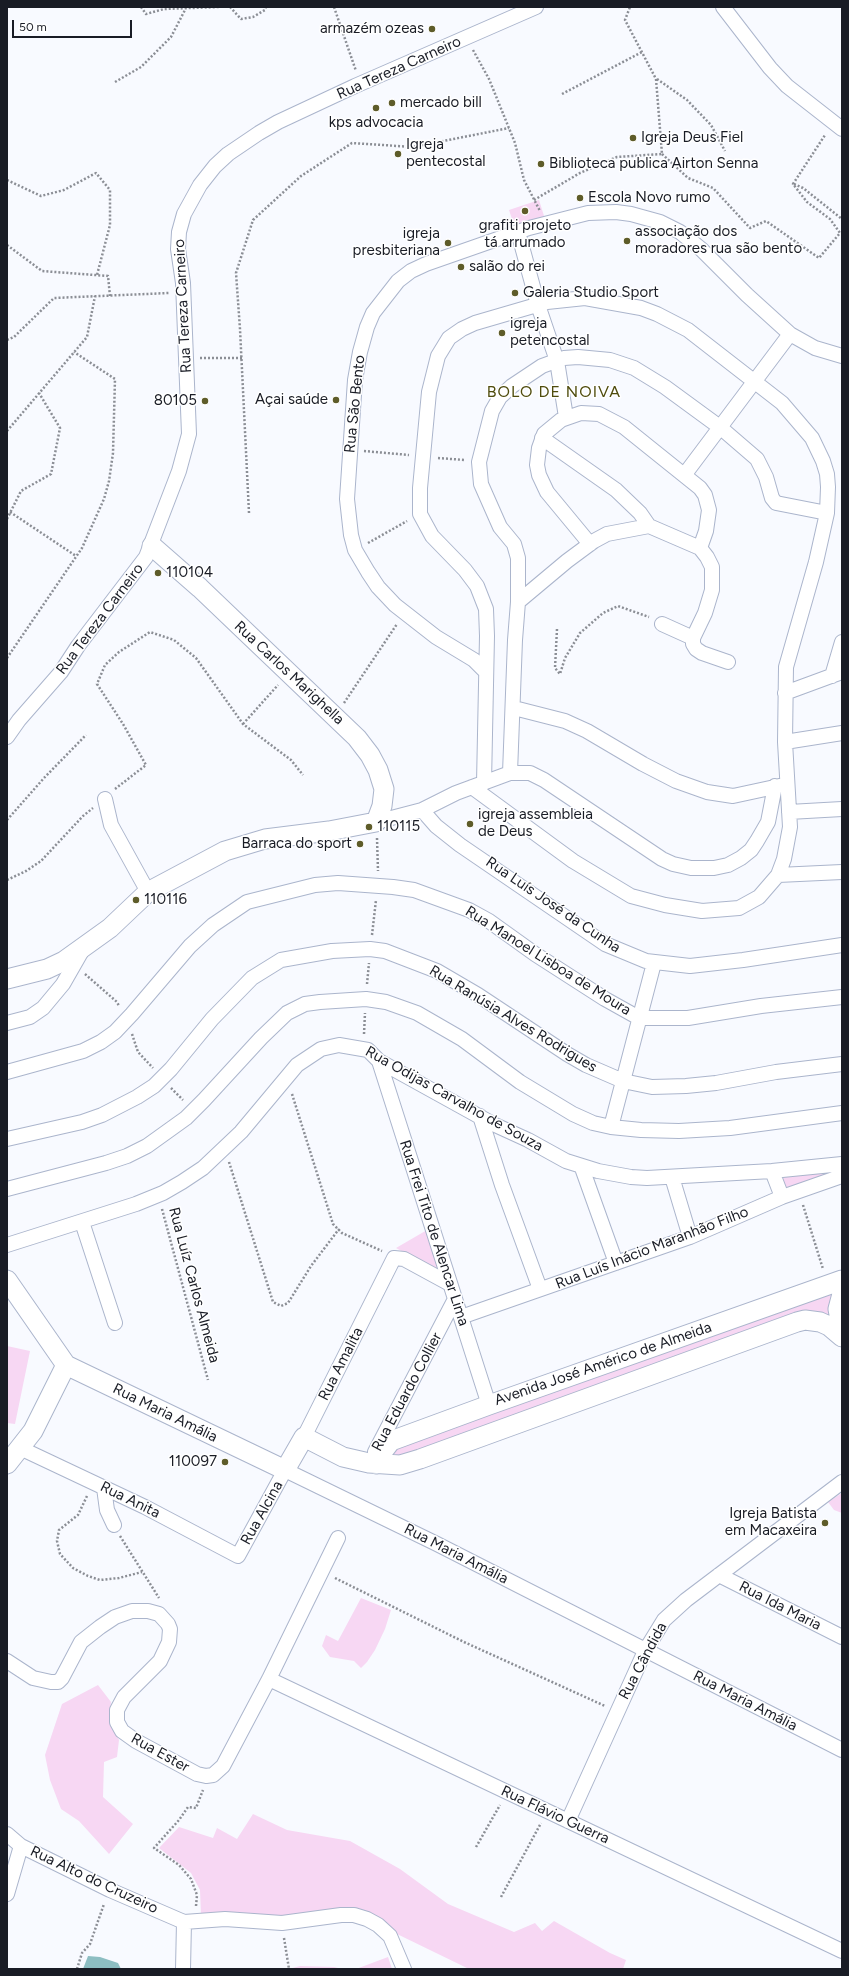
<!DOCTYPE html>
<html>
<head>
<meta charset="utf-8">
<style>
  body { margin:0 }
  #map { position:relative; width:849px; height:1976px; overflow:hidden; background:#f8faff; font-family:Figtree,sans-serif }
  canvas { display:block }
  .frame { position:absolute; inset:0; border:8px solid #191c25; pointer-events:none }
  .scale { position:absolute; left:12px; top:20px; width:120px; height:18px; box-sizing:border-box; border:2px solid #191c25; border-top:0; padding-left:5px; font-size:12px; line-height:14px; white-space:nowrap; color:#191c25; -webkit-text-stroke:3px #fff; paint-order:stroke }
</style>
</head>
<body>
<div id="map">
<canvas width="849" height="1976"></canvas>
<div class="frame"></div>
<div class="scale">50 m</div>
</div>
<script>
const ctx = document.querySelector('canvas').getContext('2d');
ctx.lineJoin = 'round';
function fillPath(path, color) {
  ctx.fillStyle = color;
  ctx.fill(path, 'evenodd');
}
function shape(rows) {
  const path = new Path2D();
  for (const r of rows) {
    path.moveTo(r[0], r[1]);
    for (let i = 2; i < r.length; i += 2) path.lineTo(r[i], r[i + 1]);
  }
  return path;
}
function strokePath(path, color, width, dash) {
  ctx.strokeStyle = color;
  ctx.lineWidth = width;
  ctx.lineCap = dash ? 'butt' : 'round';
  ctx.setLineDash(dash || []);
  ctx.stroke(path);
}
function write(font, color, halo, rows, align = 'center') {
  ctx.font = font + ' Figtree,sans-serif';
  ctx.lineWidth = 3;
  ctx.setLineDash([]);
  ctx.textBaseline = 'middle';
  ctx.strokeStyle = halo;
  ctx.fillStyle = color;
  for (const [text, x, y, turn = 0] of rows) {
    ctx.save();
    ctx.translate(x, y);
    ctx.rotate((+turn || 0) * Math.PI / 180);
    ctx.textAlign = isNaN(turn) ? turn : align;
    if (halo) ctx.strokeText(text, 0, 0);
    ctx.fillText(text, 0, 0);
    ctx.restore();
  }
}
fillPath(shape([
  [539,200,545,219,515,228,509,210],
  [842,1167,842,1176,784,1194,783,1174],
  [427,1230,440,1273,396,1248],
  [841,1285,835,1315,826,1318,396,1461,386,1450],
  [7,1346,30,1351,15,1424,7,1423],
  [842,1493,842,1513,834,1510,828,1502],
  [361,1598,391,1610,385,1629,375,1650,367,1662,361,1668,354,1661,330,1657,322,1646,326,1635,338,1641],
  [98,1685,111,1702,109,1721,119,1740,117,1757,104,1762,103,1797,133,1824,109,1854,79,1821,61,1809,50,1780,45,1755,62,1704],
  [253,1814,287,1830,350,1841,400,1869,448,1904,514,1932,535,1923,542,1931,554,1921,610,1953,626,1960,623,1969,469,1969,397,1934,378,1917,201,1916,200,1890,191,1873,159,1848,179,1827,213,1838,217,1828,237,1839],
  [388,1957,392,1969,356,1969],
  [300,1966,334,1967,342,1969,289,1969]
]), '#f7d7f3');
fillPath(shape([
  [88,1956,100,1957,118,1963,121,1969,83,1969]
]), '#8dbec2');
const street = shape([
  [723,7,770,68,787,86,842,129],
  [518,232,538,305,557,361,566,417],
  [542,438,616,490,640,513,649,526],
  [685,474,790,334],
  [590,544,547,492,539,475,537,465,539,448,544,434,561,420,581,413,599,414,624,427,700,488,705,495,709,510,706,531,700,548],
  [518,602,567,561,594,541,607,534,649,526,700,548,707,557,712,567,712,590,705,613,693,638,693,644,696,649,702,653,728,662],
  [662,624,693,638],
  [485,671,474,660,436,637,395,605,378,587,368,572,355,550,351,535,347,499,355,380,360,352,367,327,373,313,398,281,411,271,426,264,529,228,588,213,616,212,631,214,660,222,680,232,701,249,747,295,790,334,815,348,842,356],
  [832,676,842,642],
  [785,693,842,672],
  [514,708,565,721,587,731,643,764,676,781,707,792,733,796,784,785],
  [7,737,19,720,61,672,78,646,146,557,179,471,189,434,183,283,178,249,179,232,184,214,200,185,215,166,228,154,259,133,278,122,355,86,536,7],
  [785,742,842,733],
  [510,773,515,640,518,602,518,558,514,544,500,527,481,484,479,462,492,411,500,397,512,386,542,366,564,358,578,357,610,360,634,368,665,387,721,428,757,459,766,477,772,498,776,503,827,513],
  [472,787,573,861,631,896,665,905,702,911,739,908,759,897,778,875,784,859,790,827,785,742,786,667,816,562,827,513,828,487,827,474,823,461,812,438,782,403,688,330,657,314,641,308,585,298,547,302,475,323,462,329,449,338,438,356,429,392,420,488,420,514,432,536,465,570,477,586,486,609,487,636,484,783],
  [105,799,111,825,148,892],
  [422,810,436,826,460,845,605,944,646,961,690,966,743,960,842,945],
  [789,812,842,809],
  [376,822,422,810,456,793,510,773,530,773,544,780,662,859,673,864,691,868,714,868,728,865,741,858,751,850,757,841,768,822,775,786],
  [778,875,842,872],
  [7,1023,30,1017,43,1008,63,984,83,949],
  [379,1061,489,1405],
  [7,1072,83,1051,101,1042,115,1032,132,1014,190,946,213,925,247,902,315,885,338,883,393,887,414,890,469,910,489,921,535,954,605,999,639,1018,688,1018,761,1006,842,997],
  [480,1116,502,1185,540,1289],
  [611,1127,654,963],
  [7,1139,82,1122,102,1115,137,1097,154,1086,171,1069,212,1019,252,978,281,960,332,951,370,949,385,951,437,971,478,995,567,1054,586,1065,623,1081,652,1087,686,1086,716,1083,776,1072,842,1064],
  [582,1168,616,1263],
  [772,1171,782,1197],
  [672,1177,690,1237],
  [7,1189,106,1163,127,1156,147,1146,186,1118,204,1100,261,1038,287,1013,305,1004,320,1002,366,999,386,1002,417,1013,462,1039,520,1082,573,1114,593,1123,611,1127,641,1130,679,1131,730,1128,842,1113],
  [82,1222,115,1323],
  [7,1245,136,1204,163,1193,182,1182,203,1168,241,1132,297,1065,321,1049,339,1045,368,1050,379,1061,493,1124,528,1140,566,1161,598,1171,631,1177,647,1178,772,1171,842,1164],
  [461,1317,690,1237,782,1197,842,1176],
  [304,1437,394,1258,404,1259,450,1284],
  [20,1448,145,1507,238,1556,285,1470,437,1544,842,1750],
  [375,1452,455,1299],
  [104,1488,107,1510,114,1525],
  [719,1575,842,1637],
  [7,1661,33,1678,51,1682,58,1682,62,1678,81,1642,100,1627,115,1617,132,1611,148,1611,159,1614,168,1624,170,1629,169,1642,160,1661,124,1697,117,1710,117,1722,122,1731,136,1741,197,1774,206,1776,213,1775,223,1766,269,1679,338,1538],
  [269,1679,842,1951],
  [568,1821,645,1651,664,1620,686,1600,842,1482],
  [7,1834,21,1846,110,1890,184,1922,225,1919,282,1923,341,1915,354,1915,367,1919,378,1925,390,1936,404,1969],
  [7,1894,21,1846],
  [183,1969,184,1922]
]);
const secondary = shape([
  [7,979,47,969,64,961,110,928,148,892,225,851,265,839,329,831,376,822,382,806,384,789,378,770,370,755,357,738,200,588,152,546],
  [7,1280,66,1365,285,1470,304,1437,343,1457,369,1463,400,1465,420,1459,797,1322,805,1320,820,1322,829,1326,842,1337],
  [842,1294,838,1309,842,1330],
  [7,1464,33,1431,66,1365],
  [376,1464,384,1450,391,1441,489,1405,842,1280]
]);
strokePath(street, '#abb5cc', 16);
strokePath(secondary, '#abb5cc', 21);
strokePath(shape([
  [141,7,146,14,164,9,220,7],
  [230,7,241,19,253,17,265,10,266,7],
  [334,7,356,71],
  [473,50,489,79,515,143,524,180,540,211],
  [657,79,687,100,711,125,725,151],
  [115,82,141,67,171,37,186,8],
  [562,94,642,52],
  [662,154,688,178,713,188,750,228,766,221,819,258,840,233,830,219,807,202,793,184,825,135],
  [7,180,41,196,64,190,96,173,110,190,110,225,97,275],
  [794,184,803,188,842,219],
  [534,200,580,173,617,157,662,154,656,79,625,20,630,7],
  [7,245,42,271,108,276,110,296],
  [7,340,14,337,54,298,169,293],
  [200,358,242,358],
  [7,431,87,337,95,296],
  [364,451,409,455],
  [438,458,465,460],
  [10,512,76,556],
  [249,513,240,329,236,273,253,220,301,176,352,143,413,147,509,128],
  [7,519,21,491,51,474,60,428,39,393],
  [368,543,407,521],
  [557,629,555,668,560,674,565,658,580,633,603,613,618,606,649,617],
  [7,658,82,548,104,499,109,481,113,453,115,379,74,352],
  [344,703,397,624],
  [243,724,278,685],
  [115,789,146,765,123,724,97,684,105,665,119,652,150,632,174,640,196,658,243,724,291,760,303,775],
  [7,820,44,778,86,735],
  [377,838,378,871],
  [7,880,26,871,41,861,83,816,93,808],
  [372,935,376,900],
  [85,974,117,1002,119,1006],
  [367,984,369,963],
  [132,1034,138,1052,153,1068],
  [364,1034,365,1013],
  [171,1088,183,1100],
  [292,1094,333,1224,342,1233,382,1251],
  [229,1162,273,1302,281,1306,288,1303,311,1266,339,1229],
  [803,1205,823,1269],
  [162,1209,208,1380],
  [87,1496,78,1515,59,1530,57,1541,60,1554,73,1568,88,1576,100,1580,119,1578,142,1572],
  [120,1536,159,1598],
  [335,1578,464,1642,605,1706],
  [476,1847,500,1805],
  [501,1897,541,1823],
  [196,1906,197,1895,191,1879,179,1865,154,1848,179,1820,188,1807,196,1808,203,1790],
  [284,1938,289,1969],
  [77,1969,82,1953,90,1944,104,1904]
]), '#8b8e95', 2.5, [2, 2]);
strokePath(street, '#fff', 14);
strokePath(secondary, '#fff', 19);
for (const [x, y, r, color] of [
  [432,29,4,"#5e5c29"],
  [392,103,4,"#5e5c29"],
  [376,108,4,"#5e5c29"],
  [633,138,4,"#5e5c29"],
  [398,154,4,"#5e5c29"],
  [541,164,4,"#5e5c29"],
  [580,198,4,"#5e5c29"],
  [525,211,4,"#5e5c29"],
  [627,241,4,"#5e5c29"],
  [448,243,4,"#5e5c29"],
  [461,267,4,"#5e5c29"],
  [515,293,4,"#5e5c29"],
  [502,333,4,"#5e5c29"],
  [336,400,4,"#5e5c29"],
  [205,401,4,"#5e5c29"],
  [158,573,4,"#5e5c29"],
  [470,824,4,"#5e5c29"],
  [369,827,4,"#5e5c29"],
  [360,844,4,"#5e5c29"],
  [136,900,4,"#5e5c29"],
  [225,1462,4,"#5e5c29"],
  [825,1523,4,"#5e5c29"]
]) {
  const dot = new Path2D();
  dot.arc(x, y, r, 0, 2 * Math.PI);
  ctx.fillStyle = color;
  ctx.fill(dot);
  strokePath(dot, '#fff', 1.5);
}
write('15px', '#191c25', '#fff', [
  ["armazém ozeas",424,29,"right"],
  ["mercado bill",400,103],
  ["kps advocacia",376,123,"center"],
  ["Igreja Deus Fiel",641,138],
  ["Igreja",406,145],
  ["pentecostal",406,162],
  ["Biblioteca publica Airton Senna",549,164],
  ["Escola Novo rumo",588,198],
  ["grafiti projeto",525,226,"center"],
  ["tá arrumado",525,243,"center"],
  ["associação dos",635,232],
  ["moradores rua são bento",635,249],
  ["igreja",440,234,"right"],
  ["presbiteriana",440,251,"right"],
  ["salão do rei",469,267],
  ["Galeria Studio Sport",523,293],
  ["igreja",510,324],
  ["petencostal",510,341],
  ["Açai saúde",328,400,"right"],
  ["80105",197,401,"right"],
  ["110104",166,573],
  ["igreja assembleia",478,815],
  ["de Deus",478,832],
  ["110115",377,827],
  ["Barraca do sport",352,844,"right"],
  ["110116",144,900],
  ["110097",217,1462,"right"],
  ["Igreja Batista",817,1514,"right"],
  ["em Macaxeira",817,1531,"right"]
], 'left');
write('15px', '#191c25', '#fff', [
  ["Rua Tereza Carneiro",399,68,-24],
  ["Rua Tereza Carneiro",183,306,-93],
  ["Rua São Bento",355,404,-84],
  ["Rua Tereza Carneiro",100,619,-53],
  ["Rua Carlos Marighella",289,673,43],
  ["Rua Luís José da Cunha",553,905,34],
  ["Rua Manoel Lisboa de Moura",548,961,32],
  ["Rua Ranúsia Alves Rodrigues",513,1019,31],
  ["Rua Odijas Carvalho de Souza",454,1099,29],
  ["Rua Frei Tito de Alencar Lima",434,1233,72],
  ["Rua Luís Inácio Maranhão Filho",652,1248,-21],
  ["Rua Luíz Carlos Almeida",194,1285,75],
  ["Rua Amalita",341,1364,-63],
  ["Avenida José Américo de Almeida",603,1364,-19],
  ["Rua Eduardo Collier",407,1392,-62],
  ["Rua Maria Amália",165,1413,26],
  ["Rua Anita",130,1500,26],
  ["Rua Alcina",262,1513,-61],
  ["Rua Maria Amália",456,1554,27],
  ["Rua Ida Maria",780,1606,27],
  ["Rua Cândida",643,1661,-62],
  ["Rua Maria Amália",745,1701,27],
  ["Rua Ester",160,1753,29],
  ["Rua Flávio Guerra",555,1815,25],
  ["Rua Alto do Cruzeiro",94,1880,25]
]);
ctx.letterSpacing = '1px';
write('16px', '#4f4c0d', '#fff', [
  ["BOLO DE NOIVA",554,392]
]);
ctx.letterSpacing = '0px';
</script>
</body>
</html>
